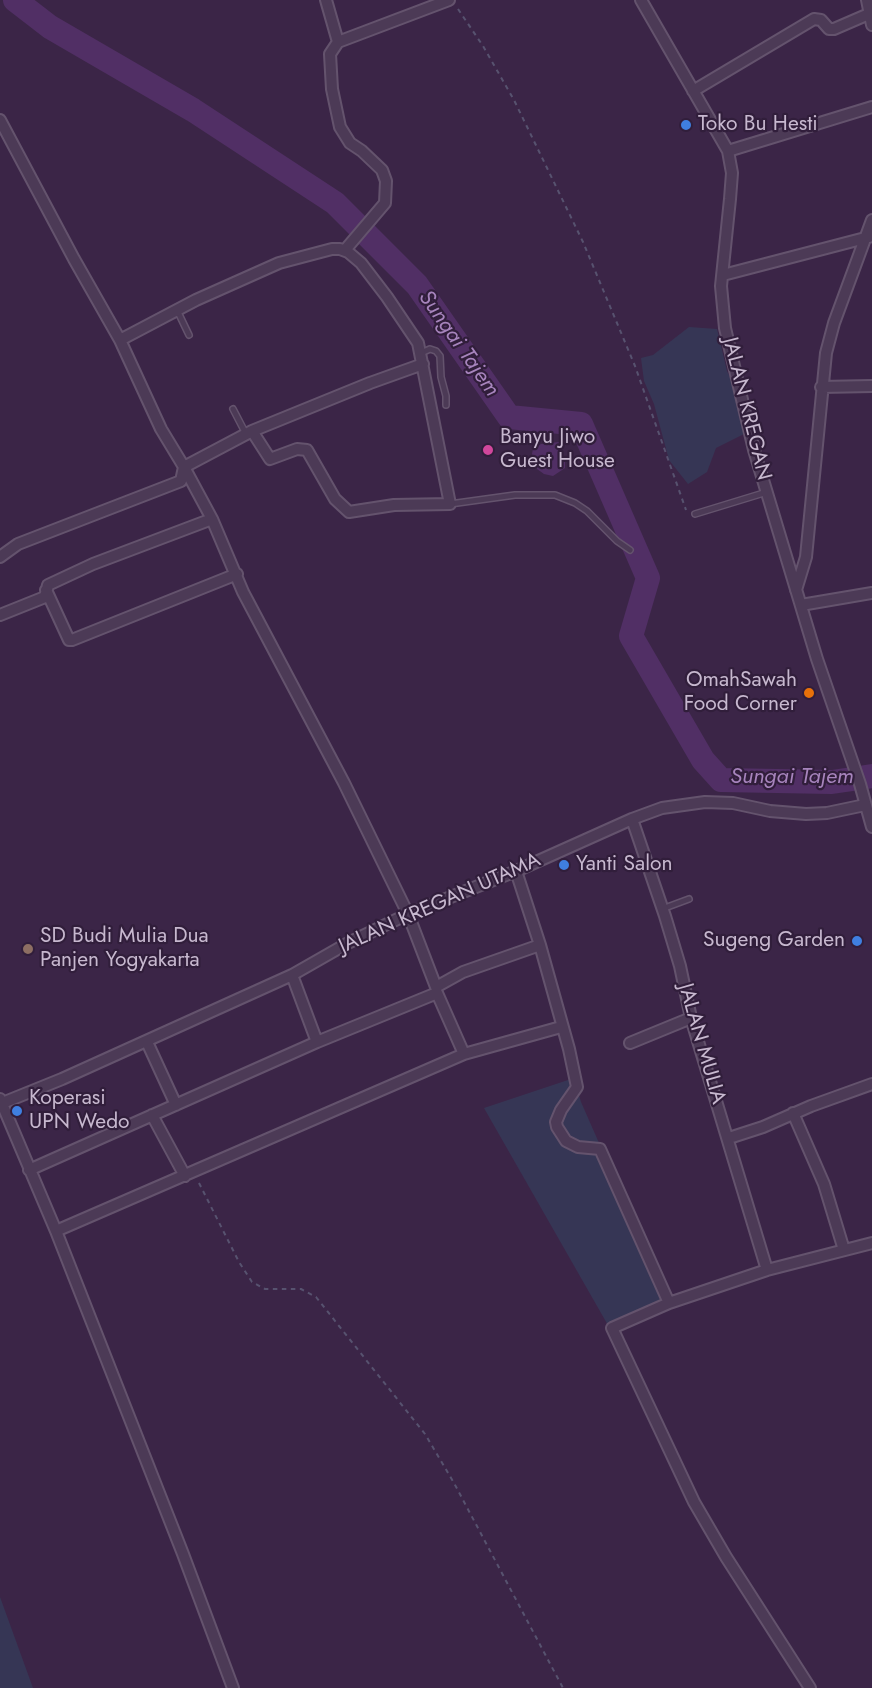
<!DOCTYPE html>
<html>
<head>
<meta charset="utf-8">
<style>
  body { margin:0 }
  canvas { display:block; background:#3b2547 }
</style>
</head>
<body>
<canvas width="872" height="1688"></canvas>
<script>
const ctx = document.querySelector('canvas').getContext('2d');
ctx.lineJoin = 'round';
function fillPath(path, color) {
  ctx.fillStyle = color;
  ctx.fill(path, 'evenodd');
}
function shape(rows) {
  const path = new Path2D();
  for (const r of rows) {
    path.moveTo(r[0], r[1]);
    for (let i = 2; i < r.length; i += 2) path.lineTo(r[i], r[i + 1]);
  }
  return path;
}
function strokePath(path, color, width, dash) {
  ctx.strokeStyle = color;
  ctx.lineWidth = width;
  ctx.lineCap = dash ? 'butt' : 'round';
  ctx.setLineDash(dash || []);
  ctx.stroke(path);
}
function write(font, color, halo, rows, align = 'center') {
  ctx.font = font + ' Jost,sans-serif';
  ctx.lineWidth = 4.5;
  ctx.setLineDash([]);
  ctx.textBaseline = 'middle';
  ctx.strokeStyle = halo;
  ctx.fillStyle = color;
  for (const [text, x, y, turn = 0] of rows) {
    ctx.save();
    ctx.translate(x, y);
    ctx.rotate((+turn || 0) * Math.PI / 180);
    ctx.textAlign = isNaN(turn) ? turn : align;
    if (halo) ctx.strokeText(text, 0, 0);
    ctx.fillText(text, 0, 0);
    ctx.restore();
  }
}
fillPath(shape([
  [689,327,717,329,727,371,736,390,748,432,716,448,707,472,688,484,669,460,654,404,644,381,641,358,653,355],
  [574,1078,581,1102,668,1300,609,1327,484,1108],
  [0,1597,33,1688,0,1688]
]), '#363655');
fillPath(shape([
  [559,442,563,451,560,460,565,462,565,468,553,476,544,474,537,469,532,454,533,449,541,444]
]), '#512f65');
strokePath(shape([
  [15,0,50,27,193,110,335,203,417,285,509,417,581,424,648,578,631,636,703,760,721,780,832,782,872,776]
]), '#512f65', 24);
const lane = shape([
  [177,310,189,335],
  [421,353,430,349,436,351,440,356,441,377,446,396,446,405],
  [233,409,246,434],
  [450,504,515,495,555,495,575,503,587,511,617,541,630,550],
  [695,514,767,492],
  [662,909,689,899]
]);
const street = shape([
  [326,0,338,42,449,0],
  [641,0,728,151,732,173,730,199,721,286,725,328,754,450,817,659,860,784,872,827],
  [867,0,872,25],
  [338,42,330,54,332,89,340,127,350,143,362,151,382,170,386,181,385,203,345,250],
  [693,91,814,19,821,20,829,29,834,29,871,13],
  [0,120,74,259,120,340,161,429,184,467,212,519,243,592,344,783,408,914,436,987,463,972,540,945],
  [728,151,872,107],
  [723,275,869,237],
  [120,340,196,300,279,263,332,249,340,249,348,252,361,263,387,297,418,343,450,504,394,505,349,512,335,499,307,450,297,449,270,459,252,431],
  [821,387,872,386],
  [0,557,18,544,181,481,184,467,252,431,370,383,423,364],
  [46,590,69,640,72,640,237,574],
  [796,590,806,557,826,353,834,323,872,220],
  [801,605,872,593],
  [0,615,45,597,48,585,93,564,212,519],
  [632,819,665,916,680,966,691,1018,767,1270],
  [516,871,540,945,569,1049,577,1087,561,1110,556,1122,557,1127,566,1141,578,1147,600,1149,669,1303],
  [292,975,317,1042],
  [147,1042,176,1105],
  [630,1043,691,1018],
  [0,1099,56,1231,183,1554,233,1688],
  [0,1104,62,1079,292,975,348,943,408,914,516,871,632,819,662,808,705,802,733,803,770,811,806,814,827,813,865,805],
  [793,1113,824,1184,844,1250],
  [152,1115,185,1176],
  [729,1138,763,1127,811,1106,872,1084],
  [29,1170,317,1042,437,993,464,1054],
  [56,1231,464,1054,561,1027],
  [810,1688,726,1557,694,1502,612,1328,669,1303,767,1270,872,1243]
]);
strokePath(lane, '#64536d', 8);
strokePath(street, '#64536d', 14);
strokePath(shape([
  [458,9,483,46,514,100,583,242,635,366,686,510],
  [199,1183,239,1262,252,1282,265,1289,301,1289,316,1297,425,1434,454,1483,563,1688]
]), '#57526f', 2, [4.5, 4.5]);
strokePath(lane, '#4c3a56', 5);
strokePath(street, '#4c3a56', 10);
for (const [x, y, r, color] of [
  [686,125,6,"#3f7fe0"],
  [488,450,6,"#d1479c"],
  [809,693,6,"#e8710a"],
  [564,865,6,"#3f7fe0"],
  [857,941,6,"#3f7fe0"],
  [28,949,6,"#8d6e63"],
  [17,1111,6,"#3f7fe0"]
]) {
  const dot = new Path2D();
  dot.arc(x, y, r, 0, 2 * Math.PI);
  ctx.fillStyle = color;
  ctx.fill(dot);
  strokePath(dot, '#311e3b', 2);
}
write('21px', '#c7b8cf', '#311e3b', [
  ["Toko Bu Hesti",698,125],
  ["Banyu Jiwo",500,438],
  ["Guest House",500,462],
  ["OmahSawah",797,681,"right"],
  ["Food Corner",797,705,"right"],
  ["Yanti Salon",576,865],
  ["SD Budi Mulia Dua",40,937],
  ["Panjen Yogyakarta",40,961],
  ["Sugeng Garden",845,941,"right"],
  ["Koperasi",29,1099],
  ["UPN Wedo",29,1123]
], 'left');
write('21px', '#c7b8cf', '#311e3b', [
  ["JALAN KREGAN",746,409,76],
  ["JALAN KREGAN UTAMA",440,904,-24],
  ["JALAN MULIA",701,1044,74]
]);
write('italic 22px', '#a784bd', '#311e3b', [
  ["Sungai Tajem",458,344,55],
  ["Sungai Tajem",792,778]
]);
</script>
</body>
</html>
